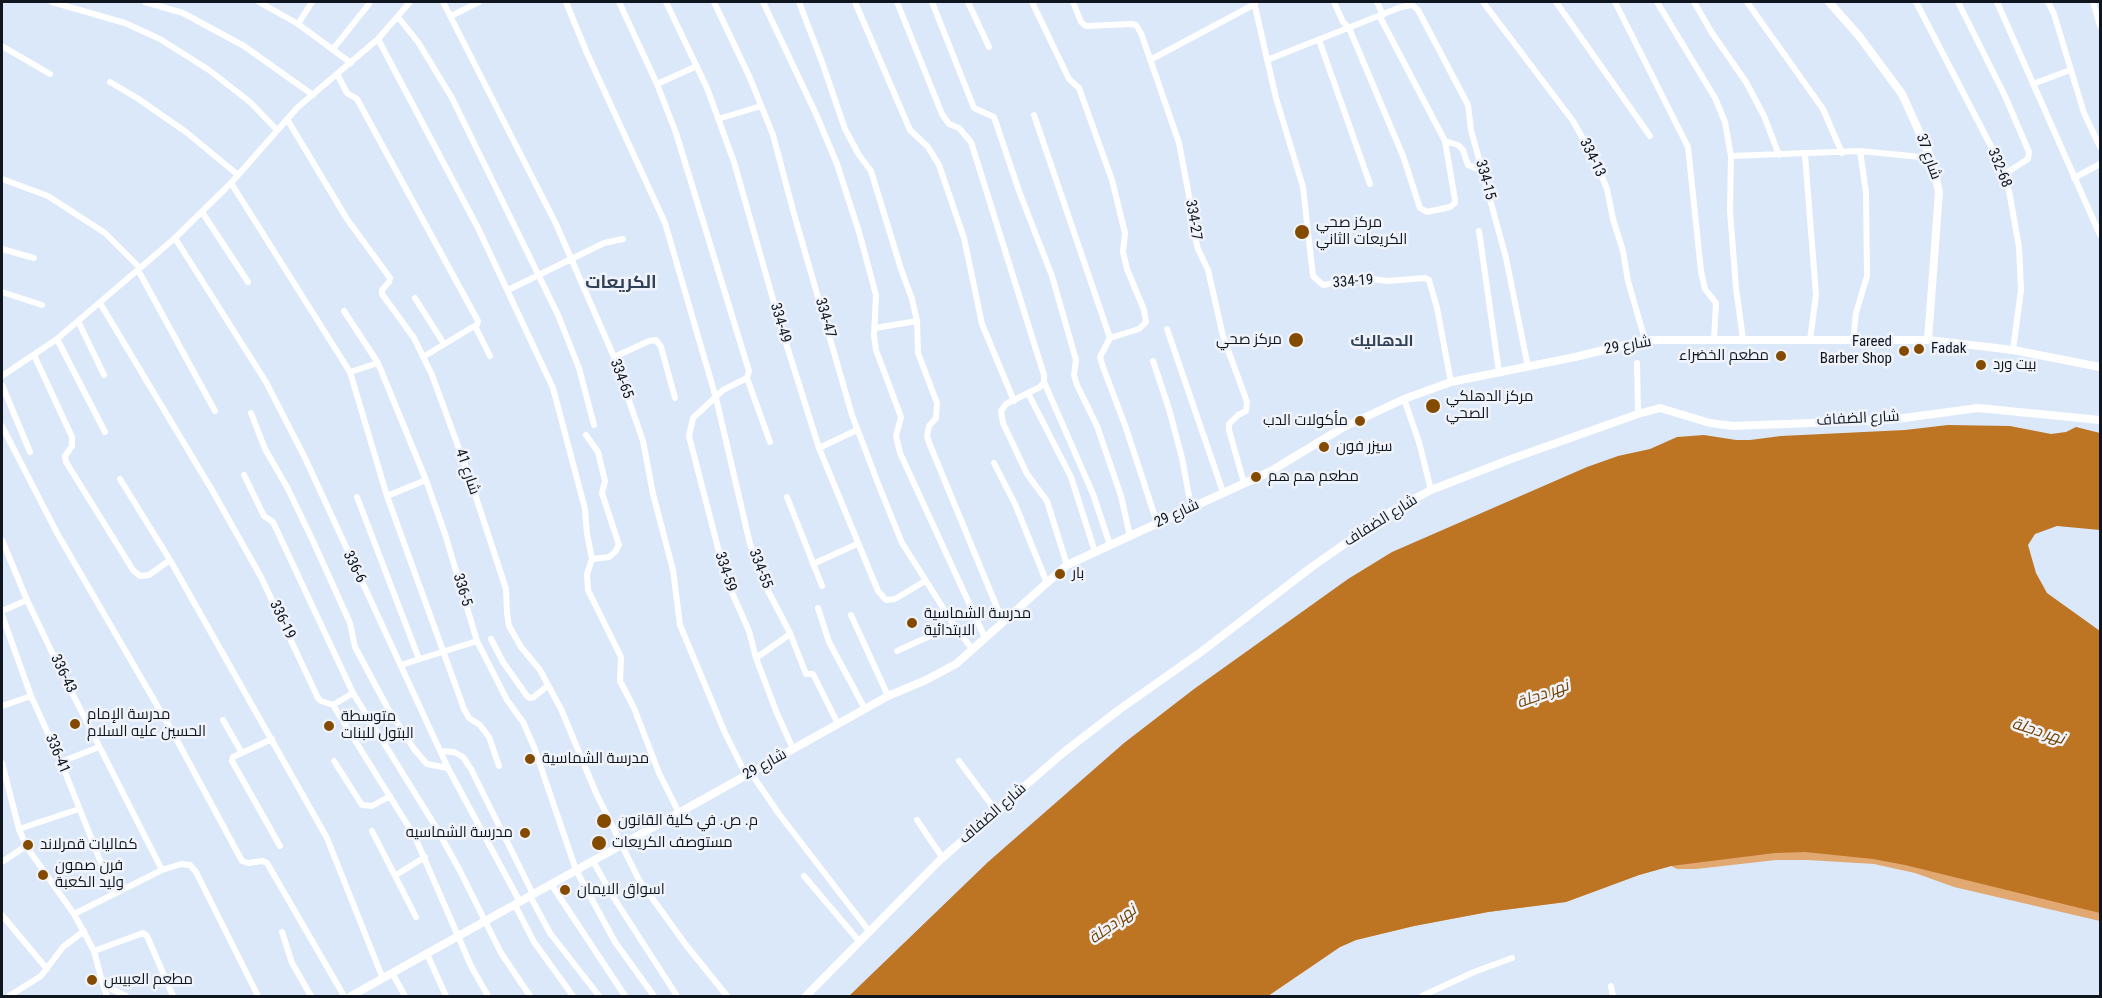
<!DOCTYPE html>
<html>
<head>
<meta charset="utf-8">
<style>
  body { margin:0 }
  #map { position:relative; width:2102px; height:998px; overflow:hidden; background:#dbe8f9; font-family:"Roboto Condensed",sans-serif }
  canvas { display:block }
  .frame { position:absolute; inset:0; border:3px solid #0f1620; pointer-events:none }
</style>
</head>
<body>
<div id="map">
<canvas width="2102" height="998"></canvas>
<div class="frame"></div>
</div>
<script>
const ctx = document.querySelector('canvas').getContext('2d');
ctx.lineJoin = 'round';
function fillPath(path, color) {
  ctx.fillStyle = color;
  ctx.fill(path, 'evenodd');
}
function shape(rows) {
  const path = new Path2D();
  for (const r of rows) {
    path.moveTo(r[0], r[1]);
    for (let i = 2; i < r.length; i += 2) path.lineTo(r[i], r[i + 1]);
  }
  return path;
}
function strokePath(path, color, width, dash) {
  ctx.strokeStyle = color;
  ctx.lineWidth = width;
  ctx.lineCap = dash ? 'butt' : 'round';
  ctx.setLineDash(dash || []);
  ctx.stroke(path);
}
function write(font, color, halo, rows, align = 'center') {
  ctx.font = font + ' "Roboto Condensed",Cairo,sans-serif';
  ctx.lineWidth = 5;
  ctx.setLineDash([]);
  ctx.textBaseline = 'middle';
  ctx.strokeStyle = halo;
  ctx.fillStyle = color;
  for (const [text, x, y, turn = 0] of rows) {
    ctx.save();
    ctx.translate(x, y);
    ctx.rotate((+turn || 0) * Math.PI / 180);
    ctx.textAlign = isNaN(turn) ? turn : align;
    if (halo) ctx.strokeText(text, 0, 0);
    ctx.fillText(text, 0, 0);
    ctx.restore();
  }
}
fillPath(shape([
  [1671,848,1849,852,2100,880,2100,921,1954,887,1915,873,1874,864,1807,860,1776,860,1696,869,1677,869,1671,866,1639,875,1566,902,1488,912,1414,926,1356,940,1340,947,1268,996,1256,996,1326,946]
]), '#e1a872');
fillPath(shape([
  [1948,425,2010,426,2051,434,2066,432,2076,427,2100,433,2100,530,2057,526,2035,534,2028,545,2036,573,2047,593,2100,631,2100,913,1905,865,1873,859,1805,852,1775,853,1671,866,1639,875,1566,902,1488,912,1414,926,1356,940,1340,947,1268,996,849,996,988,862,1124,743,1194,689,1348,579,1392,552,1587,467,1618,456,1650,449,1677,437,1704,435,1736,440,1750,440,1781,436,1905,430]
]), '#bd7524');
strokePath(shape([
  [52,2,125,23,160,39,209,70,250,102,277,130],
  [145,2,183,13,244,46,313,95],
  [259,2,298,24,351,63],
  [443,2,556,224,614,357,643,441,653,494,673,570,680,625,725,733,746,775],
  [566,2,586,51,665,223,716,398,750,544,766,587,790,633,806,674,813,674,838,724],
  [619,2,657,84,676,133,749,371,747,378,723,390,693,418,689,436,726,579,749,631,756,658,776,711,793,749],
  [666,2,707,88,734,162,780,324,819,448,878,591,886,600,895,599,925,581],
  [714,2,750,78,773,135,794,214,852,415,879,486,902,543,954,625],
  [763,2,816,114,837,164,859,232,876,295,874,336,876,350,901,417,896,436,900,453,985,638],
  [799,2,822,62,845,129,859,155,871,171,901,269,912,299,917,321,918,353,937,403,936,418,929,426,927,436,930,445,1003,622],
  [855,2,910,130,928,147,939,165,964,238,982,324,1014,401],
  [897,2,942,114,949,124,959,128,971,142,1044,375,1044,382,1040,387,1006,404,1001,411,1003,423,1027,474,1047,501,1067,565],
  [932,2,974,108,994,117,1019,191,1052,276,1076,360,1074,375,1077,385,1097,426,1121,496,1130,536],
  [968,2,989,47],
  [1032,2,1069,79,1079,88,1112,180,1125,233,1123,252,1127,269,1144,310,1146,322,1139,329,1110,338],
  [1073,2,1081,22,1086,26,1132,24,1136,25,1141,33,1179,143,1189,196,1190,218,1198,249,1208,270,1223,336,1247,402,1246,411,1238,415,1229,424,1229,430,1244,483],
  [1254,2,1276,98,1303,187,1313,276,1323,285,1364,278,1387,281,1425,278,1429,280,1437,308,1451,382],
  [1334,2,1343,22,1349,28,1403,156,1420,208,1427,212,1450,207,1455,203,1455,200,1445,141,1380,17],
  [1377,2,1383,15],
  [1483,2,1573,121,1596,162,1607,189,1613,219,1623,251,1628,281,1645,340],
  [1556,2,1650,136],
  [1615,2,1688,147,1701,271,1705,289,1716,303,1714,340],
  [1657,2,1715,98,1725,122,1731,156,1730,211,1736,288,1743,339],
  [1694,2,1712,33,1746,82,1764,116,1779,155],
  [1747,2,1823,109,1842,153],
  [1916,2,1994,152,2009,191,2019,247,2021,290,2013,350],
  [1958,2,2005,96,2029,152,2028,159,2003,175],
  [1997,2,2100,235],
  [2048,2,2054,14,2084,113,2100,147],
  [2093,2,2100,26],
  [451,16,479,2],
  [398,17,418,42,452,98,558,315,579,368,594,425],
  [298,24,312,2],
  [378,39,478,228,553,388,585,509,587,534,592,559,587,574,588,590,621,657,620,681,634,708,659,773,679,813],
  [1319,40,1370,184],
  [2,46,50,74],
  [333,49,369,4],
  [1150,60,1255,4],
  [1267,60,1401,7,1412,5,1418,10,1468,105,1471,130,1506,258,1528,367],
  [337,74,347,93,357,99,478,321,476,328,490,356],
  [110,82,137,98,186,132,238,175],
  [657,84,697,66],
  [2033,84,2070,70],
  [1034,115,1110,338],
  [287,119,347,219,390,278,389,282,382,290,382,294,414,338,432,375,469,476,506,589,507,613,509,626,521,647,540,670,561,709,596,793,639,880,686,945,727,996],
  [718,119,761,106],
  [1445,141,1458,145,1463,150,1468,165,1475,168,1481,166],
  [1805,155,1816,295,1810,340],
  [1731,156,1860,151,1931,158],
  [2074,178,2100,164],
  [2,179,48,196,105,233,140,268],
  [231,183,350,372,387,496,464,709,469,718,480,725,489,737,499,766],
  [202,212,248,282],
  [1479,231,1499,372],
  [175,238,266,382,305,458,448,768,520,902],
  [2,249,34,258],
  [138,270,215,411],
  [508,290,604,243,623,239],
  [2,292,42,305],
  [415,298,444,344],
  [100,303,212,490,261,577,318,698,321,701,333,705,415,837,471,966,488,996],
  [344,311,378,363,426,480,445,534,477,641,507,700,523,722,534,747,576,870,615,942,654,996],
  [78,321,104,375],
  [875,328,917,321],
  [1167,329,1223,492],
  [1110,338,1100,357,1103,367,1126,428,1157,523],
  [57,339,105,432],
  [1853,340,1856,313,1867,276,1866,192,1860,151],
  [34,355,72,437,72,446,65,456,66,462,133,570,140,576,149,575,170,560],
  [423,357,476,325],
  [614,357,649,341,656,340,661,347,675,398],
  [1153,361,1169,409,1182,458,1191,507],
  [1637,363,1638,414],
  [350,372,378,363],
  [2,376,57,339,175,238,231,183,298,107,378,39,410,2],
  [747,378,770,442],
  [1044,382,1093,494,1110,545],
  [2,385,30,452],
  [1028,393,1071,477,1095,552],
  [1404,399,1419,442,1431,490],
  [251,413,265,449,287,487,313,541,350,623,355,647,386,705,414,749,427,764,448,768],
  [2,426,57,533,172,731,242,861,248,863,263,861,267,863,344,996],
  [586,435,598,452,605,481,602,493,619,545,615,552,609,557,592,559],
  [819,448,857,430],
  [994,463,1015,504,1047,583],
  [244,475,264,516,273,522,353,693,434,824,459,869,501,953,530,996],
  [120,479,170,560,327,838,383,979],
  [387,496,426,480],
  [357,497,419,659],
  [787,497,822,586],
  [2,540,27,600,59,667,162,870],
  [813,564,857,544],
  [818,608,829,642,865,709],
  [2,611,27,600],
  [2,615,31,696,61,762,113,893],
  [851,615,888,696],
  [491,639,503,662,527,696,530,698,534,697,547,686],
  [897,651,954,625,972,649],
  [756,658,786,637,790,633],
  [401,665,477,641],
  [333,705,353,693],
  [2,706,31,696],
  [223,720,242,753],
  [272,739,233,757,232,761,280,846],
  [441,751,454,752,463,757,471,769,533,894],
  [334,761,362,805,372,806,390,796],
  [959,761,996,811],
  [61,762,99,747],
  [2,763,19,829,26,846,74,914,94,951,103,985,126,996],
  [751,773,779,814,869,931],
  [917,820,942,857],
  [19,829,79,809],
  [372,831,416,917],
  [593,861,612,895,677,996],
  [2,862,26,846],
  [396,875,425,857],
  [804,876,859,941],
  [551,884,625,996],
  [530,896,550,933,599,996],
  [515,905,534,942,573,996],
  [74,914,162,870,181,864,190,865,196,872,258,996],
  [2,915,47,969],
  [282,932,292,963,311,996],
  [94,951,143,933,147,936,173,996],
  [427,954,446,996],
  [392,973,405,996],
  [103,985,107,996],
  [1611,986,1613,996],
  [9,996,41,976,63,947,84,931],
  [1422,996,1474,972,1512,958]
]), '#fff', 6);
strokePath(shape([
  [1829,2,1859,36,1902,94,1931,158,1939,192,1928,340],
  [351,996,888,696,926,680,956,664,1067,565,1271,471,1342,428,1404,399,1451,382,1575,357,1645,340,1928,340,2013,350,2100,367],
  [806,996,940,860,1064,752,1120,709,1201,652,1313,566,1392,511,1431,490,1511,459,1638,414,1660,408,1710,423,1733,426,1889,420,1978,408,2100,420]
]), '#fff', 8);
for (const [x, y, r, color] of [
  [1302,232,8,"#844b00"],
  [1296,340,8,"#844b00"],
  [1919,349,6,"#844b00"],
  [1904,351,6,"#844b00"],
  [1781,356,6,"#844b00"],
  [1981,365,6,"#844b00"],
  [1433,406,8,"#844b00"],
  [1360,421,6,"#844b00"],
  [1324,447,6,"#844b00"],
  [1256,477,6,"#844b00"],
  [1060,574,6,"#844b00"],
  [912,623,6,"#844b00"],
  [75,724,6,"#844b00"],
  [329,726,6,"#844b00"],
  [530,759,6,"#844b00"],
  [604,821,8,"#844b00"],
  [525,833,6,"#844b00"],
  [599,843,8,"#844b00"],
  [28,845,6,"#844b00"],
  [43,875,6,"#844b00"],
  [565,890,6,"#844b00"],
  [92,980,6,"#844b00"]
]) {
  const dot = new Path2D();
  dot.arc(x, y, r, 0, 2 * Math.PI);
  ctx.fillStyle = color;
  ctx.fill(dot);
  strokePath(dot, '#f0f4fa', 2);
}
write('15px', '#0f1620', '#f0f4fa', [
  ["شارع 37",1928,157,70],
  ["334-13",1592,158,64],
  ["332-68",1999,168,68],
  ["334-15",1485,180,75],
  ["334-27",1193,220,81],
  ["334-19",1353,282,-4],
  ["334-47",825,318,74],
  ["334-49",780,323,74],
  ["شارع 29",1628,346,-10],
  ["334-65",621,379,70],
  ["شارع الضفاف",1858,419,-3],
  ["شارع 41",467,472,71],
  ["شارع 29",1177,514,-25],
  ["شارع الضفاف",1381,521,-32],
  ["336-6",354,567,64],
  ["334-55",760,569,69],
  ["334-59",725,572,72],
  ["336-5",462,590,73],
  ["336-19",282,620,64],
  ["336-43",63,674,64],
  ["336-41",57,754,67],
  ["شارع 29",765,765,-29],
  ["شارع الضفاف",993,814,-41]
]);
write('15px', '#0f1620', '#f0f4fa', [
  ["مركز صحي",1316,223],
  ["الكريعات الثاني",1316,240],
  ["مركز صحي",1282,340,"right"],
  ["Fareed",1892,342,"right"],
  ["Barber Shop",1892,359,"right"],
  ["Fadak",1931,349],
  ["مطعم الخضراء",1769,356,"right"],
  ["بيت ورد",1993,365],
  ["مركز الدهلكي",1446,397],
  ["الصحي",1446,414],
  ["مأكولات الدب",1348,421,"right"],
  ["سيزر فون",1336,447],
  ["مطعم هم هم",1268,477],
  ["بار",1072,574],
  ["مدرسة الشماسية",924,614],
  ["الابتدائية",924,631],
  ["مدرسة الإمام",87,715],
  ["الحسين عليه السلام",87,732],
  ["متوسطة",341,717],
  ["البتول للبنات",341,734],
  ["مدرسة الشماسية",542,759],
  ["م. ص. في كلية القانون",618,821],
  ["مدرسة الشماسيه",513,833,"right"],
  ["مستوصف الكريعات",612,843],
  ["كماليات قمرلاند",40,845],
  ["فرن صمون",55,866],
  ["وليد الكعبة",55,883],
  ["اسواق الايمان",577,890],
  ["مطعم العبيس",104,980]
], 'left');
write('bold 16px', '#304158', '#f0f4fa', [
  ["الدهاليك",1382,342]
]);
write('italic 16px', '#734204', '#f0f4fa', [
  ["نهر دجلة",1543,695,-20],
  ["نهر دجلة",2038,732,18],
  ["نهر دجلة",1113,925,-36]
]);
write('bold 18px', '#304158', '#f0f4fa', [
  ["الكريعات",621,283]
]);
</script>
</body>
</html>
